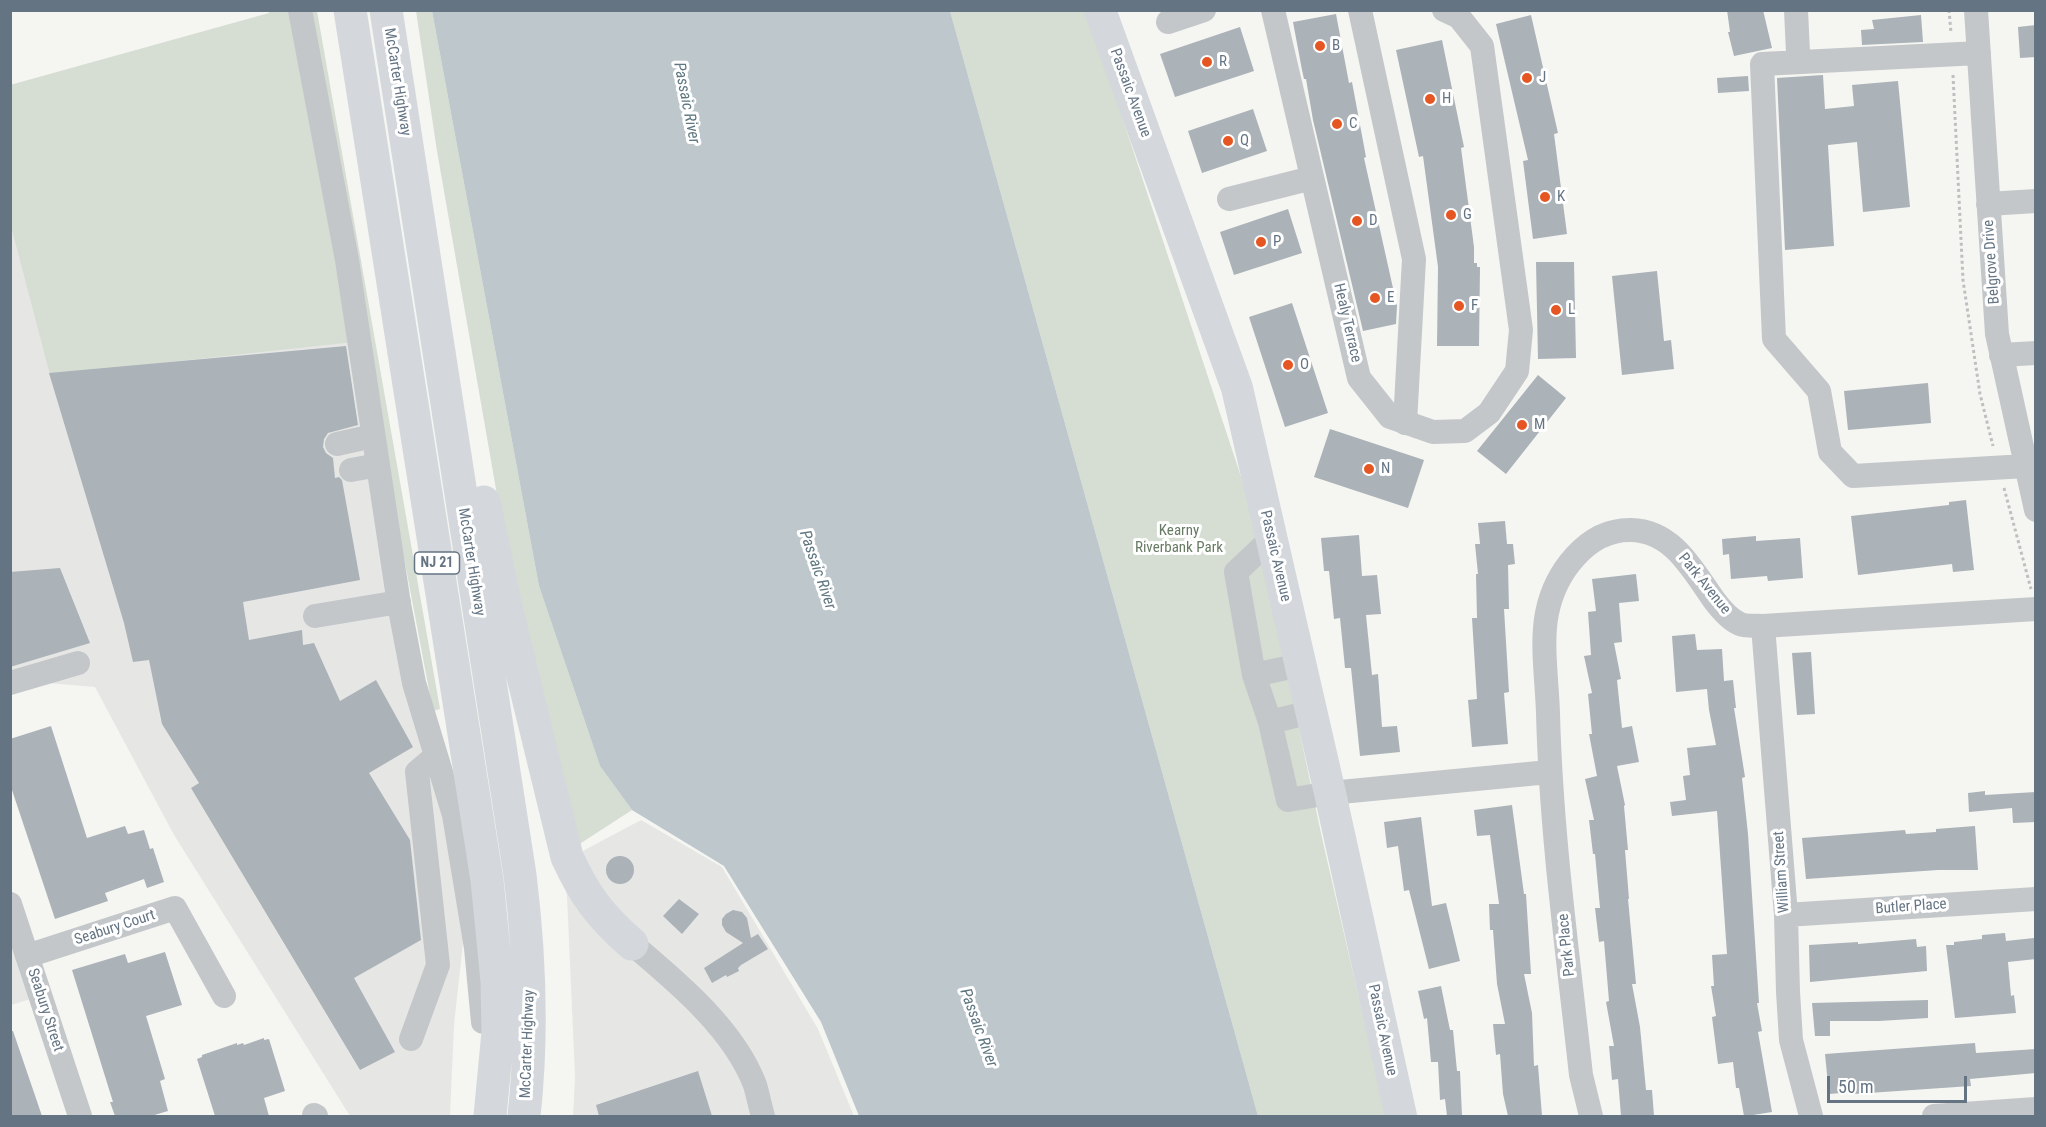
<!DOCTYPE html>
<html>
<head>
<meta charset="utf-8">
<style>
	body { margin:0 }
	#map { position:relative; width:2046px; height:1127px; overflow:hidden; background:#f5f6f2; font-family:"Roboto Condensed",sans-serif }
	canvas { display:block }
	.frame { position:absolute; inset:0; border:12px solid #647483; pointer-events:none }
	.scale { position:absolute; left:1827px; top:1076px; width:140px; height:27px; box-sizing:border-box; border:3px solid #647483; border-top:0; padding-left:8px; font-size:18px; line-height:21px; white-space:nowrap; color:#647483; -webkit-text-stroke:4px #fff; paint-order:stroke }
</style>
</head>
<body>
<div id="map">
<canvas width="2046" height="1127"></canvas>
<div class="frame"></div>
<div class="scale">50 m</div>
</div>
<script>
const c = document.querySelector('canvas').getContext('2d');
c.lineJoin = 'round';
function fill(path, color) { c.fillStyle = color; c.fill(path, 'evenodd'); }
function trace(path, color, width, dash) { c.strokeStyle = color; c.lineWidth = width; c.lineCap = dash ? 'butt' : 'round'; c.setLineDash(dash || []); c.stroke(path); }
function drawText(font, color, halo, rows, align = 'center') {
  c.font = font + ' "Roboto Condensed",sans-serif'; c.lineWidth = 6; c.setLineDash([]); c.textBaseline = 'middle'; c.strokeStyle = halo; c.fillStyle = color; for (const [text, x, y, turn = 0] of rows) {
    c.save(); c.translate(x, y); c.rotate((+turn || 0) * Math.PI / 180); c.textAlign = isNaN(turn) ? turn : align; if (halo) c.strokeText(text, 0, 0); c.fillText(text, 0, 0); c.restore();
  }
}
fill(new Path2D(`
	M10,221L355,342L465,925L454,1025L450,1116H350L174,835L95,687L11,680Z
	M641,820L722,867L818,1029L854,1116H573L575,1077L567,896L562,862Z
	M10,921L34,998L11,1005H10Z`), '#e6e7e5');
fill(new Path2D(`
	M269,11H317L440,709L433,711L363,341L50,375L11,226L10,85L269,13Z
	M416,11H432L539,586L600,766L632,810L578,845L539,699L497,495L437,151Z
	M950,11H1087L1254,516L1322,838L1386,1116H1258Z`), '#d6ddd3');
fill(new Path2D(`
	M432,11H950L1258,1116H859L821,1022L724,866L632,810L600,766L539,586Z`), '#bdc7cc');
fill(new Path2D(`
	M1727,10H1763L1772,48L1734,56L1728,32H1730Z
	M1336,14L1349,83L1352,82L1366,157L1364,158L1397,306L1396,324L1363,331L1313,120L1306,79H1304L1302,70L1293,22Z
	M1531,15L1558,133L1554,134L1567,234L1533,239L1523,161L1528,160L1496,24Z
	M1921,15L1923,42L1862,45L1861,30L1874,29L1872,20Z
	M2036,25V57L2020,58L2018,27Z
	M1240,27L1254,71L1175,97L1160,54Z
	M1442,40L1464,147L1461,148L1474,247V263H1477V267H1480L1479,346H1437L1438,267L1423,156L1419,157L1396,50Z
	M1823,75L1825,109L1854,106L1852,85L1898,81L1910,207L1863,212L1857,142L1828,145L1834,246L1785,250L1777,78Z
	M1748,76L1749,91L1718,93L1717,78Z
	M1253,109L1267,151L1202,173L1188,131Z
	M1288,209L1302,253L1234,275L1220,232Z
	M1536,262H1574L1576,358L1538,359Z
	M1657,271L1664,341L1671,340L1674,369L1622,375L1612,276Z
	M1292,303L1328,413L1285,427L1249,317Z
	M346,346L358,425L328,433L324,439L323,447L326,453L333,458L335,478L339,477L342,480L360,580L243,602L249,640L302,630L303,645L314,643L340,701L376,680L413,747L369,773L410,840L421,940L354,978L395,1052L360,1070L191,788L199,783L162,724L149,660L133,662L124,623L49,373Z
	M1538,375L1566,398L1506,474L1477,451Z
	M1928,383L1931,423L1848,430L1844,391Z
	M1330,429L1424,460L1408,508L1314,477Z
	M1966,500L1974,570L1953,572L1952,564L1858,575L1851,516L1949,505V502Z
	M1505,521L1507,544H1513L1515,564L1508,565L1509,609H1504L1509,692L1504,693L1508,744L1472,747L1468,700L1477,699L1472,618H1477L1476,574H1478L1475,544H1480L1478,523Z
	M1359,535L1362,576L1377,575L1381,614L1366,615L1372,675L1378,674L1382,727L1397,726L1400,752L1360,756L1351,668H1345L1340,618L1334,619L1329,571H1324L1321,538Z
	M1756,536V541L1800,538L1803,578L1768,581L1767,576L1731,579L1729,554L1723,555L1722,539Z
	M60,568L90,643L10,667V572Z
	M1636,574L1639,601L1619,603L1622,642L1614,643L1621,679L1617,680L1622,728L1632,726L1639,762L1617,766L1625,805L1624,806L1628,850H1625L1629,899H1628L1636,984H1632L1640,1027L1646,1090H1652L1654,1116H1621L1618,1079L1612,1080L1609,1046H1614L1606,1002L1609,1001L1604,941L1599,942L1595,908H1600L1595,854H1593L1589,820H1594L1585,779L1597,776L1589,734H1592L1588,694L1592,693L1584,656L1591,655L1588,612L1596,611L1592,579Z
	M1695,634L1697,650L1722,649L1724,681L1733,680L1736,708H1734L1745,777L1742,778L1748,834L1759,1003H1757L1762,1031L1758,1032L1772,1112L1747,1116H1744L1739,1088H1736L1733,1062L1718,1064L1712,1017L1716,1016L1711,986H1714L1712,955L1727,954L1717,811L1672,816L1670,802L1686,800L1683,776L1690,775L1687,748L1716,745L1709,710L1707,689L1676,692L1672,636Z
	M1811,652L1815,714L1797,715L1792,653Z
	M51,726L87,838L125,826L128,834L144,830L150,849L153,848L164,882L147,888L144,879L105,893L108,901L55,919L10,784V739Z
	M1985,791V795L2036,792V822L2013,823L2012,808L1969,812L1968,793Z
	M1512,805L1524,894H1526L1531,974H1524L1532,1013L1534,1066L1538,1065L1542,1116H1508L1503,1094L1500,1054L1496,1055L1493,1024H1505L1497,984L1493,930H1490L1489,904H1499L1490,835L1477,836L1474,810Z
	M1421,817L1432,906L1446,903L1460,961L1429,969L1409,890L1404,891L1398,846L1387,848L1384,822Z
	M1975,826L1978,870H1938L1806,879L1802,838L1905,830L1906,834L1936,832V829Z
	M606 870a14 14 0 1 1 28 0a14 14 0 1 1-28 0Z
	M679,899L699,914L682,934L663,916Z
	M733,910L742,912L747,918L751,938L758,934L768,949L741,965L738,968L739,971L727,977L726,975L712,983L704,968L743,943L726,932L722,925V919L726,914Z
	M2005,933L2006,941L2034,938L2036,959L2008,962L2011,996L2014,995L2016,1013L1955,1018L1946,945H1954V942L1982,939V935Z
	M1916,939L1917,947L1926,946L1927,971L1810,982L1809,945L1858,942V944Z
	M165,952L182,1005L146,1016L165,1079L160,1081L168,1111L151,1116H115L110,1102H113L72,970L125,954L128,963Z
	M1441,986L1450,1030H1453L1457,1071H1460L1462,1116H1447L1445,1099L1440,1100L1438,1062H1431L1427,1018L1424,1019L1418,991Z
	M1928,1000V1018L1879,1021H1830V1036H1815L1812,1003Z
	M10,1031H13L42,1116H10Z
	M264,1038V1040L269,1039L285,1091L264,1098L269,1116H215L197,1059L202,1057V1055L237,1043V1045L243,1043L244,1045Z
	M1975,1043L1976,1053L2036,1049V1073L1970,1079L1971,1086L1854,1094V1092L1829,1094L1825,1054Z
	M698,1071L712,1116H599L596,1105Z`), '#abb2b8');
trace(new Path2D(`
	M1949,10L1951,33
	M1953,75L1963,280L1980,394L1993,446
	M2004,488L2031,589`), '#bdbfc1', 3, [3, 3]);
trace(new Path2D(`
	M300,10L347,260L399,604L414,683L454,815L476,948L483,1022
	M1273,10L1359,378L1390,417L1433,432L1465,431L1489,413L1517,371L1521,330L1482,46L1459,17L1444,10
	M1360,10L1414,259L1405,423
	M1796,10L1798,53
	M1976,10L1997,334L2036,510
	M1168,22L1204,10
	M1979,53L1762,64L1774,339L1819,391L1830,452L1853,476L2026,466
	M1229,199L1312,178
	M1988,204L2036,201
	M2001,355L2036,353
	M337,444L373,436
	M351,470L378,465
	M1271,539L1236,572L1254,675L1300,665
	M315,616L399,602
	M1763,626L1786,915L1788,992L1791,1040L1811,1116
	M1254,675L1270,722
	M10,683L78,663
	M1311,712L1270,722L1288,800L1330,793L1549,772
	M10,904L80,1116
	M1786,915L2036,899
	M632,944C677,982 734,1029 755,1085C758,1095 760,1106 763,1116
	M27,956L175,908L224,996
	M411,1039L438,965L417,772L436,756
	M314,1115L316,1116
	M1591,1116L1581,1075C1568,955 1551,834 1548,713C1547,681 1541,643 1547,613C1555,573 1587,529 1631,530C1673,531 1692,569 1714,600C1720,608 1730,620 1740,624C1747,627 1756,625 1763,626L2036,609
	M1934,1116L2036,1109`), '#c3c7ca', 24);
trace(new Path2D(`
	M1100,10L1237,388L1330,793L1401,1116`), '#d4d8dc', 32);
trace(new Path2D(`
	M350,10L487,880L497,981L498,1032L490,1116
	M386,10L520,875C530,956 533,1035 524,1116
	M484,502L506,607L567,857C585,896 600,916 632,944`), '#d4d8dc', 33);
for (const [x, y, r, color] of [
	[1320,46,6,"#e65622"],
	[1207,62,6,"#e65622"],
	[1527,78,6,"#e65622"],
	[1430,99,6,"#e65622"],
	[1337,124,6,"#e65622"],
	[1228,141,6,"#e65622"],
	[1545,197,6,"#e65622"],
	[1451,215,6,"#e65622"],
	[1357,221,6,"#e65622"],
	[1261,242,6,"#e65622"],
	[1375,298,6,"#e65622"],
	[1459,306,6,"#e65622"],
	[1556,310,6,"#e65622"],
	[1288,365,6,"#e65622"],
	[1522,425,6,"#e65622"],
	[1369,469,6,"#e65622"]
]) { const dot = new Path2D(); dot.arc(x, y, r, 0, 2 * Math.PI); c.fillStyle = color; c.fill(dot); trace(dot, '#fff', 2); }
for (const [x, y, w] of [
	[437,563,45]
]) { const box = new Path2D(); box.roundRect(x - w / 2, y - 11, w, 22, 4.5); c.fillStyle = '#fff'; c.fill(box); trace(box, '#647483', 1.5); }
drawText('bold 14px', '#647483', null, [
	["NJ 21",437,563]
]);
drawText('15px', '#647483', '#fff', [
	["B",1332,46],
	["R",1219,62],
	["J",1539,78],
	["H",1442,99],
	["C",1349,124],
	["Q",1240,141],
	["K",1557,197],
	["G",1463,215],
	["D",1369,221],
	["P",1273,242],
	["E",1387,298],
	["F",1471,306],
	["L",1568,310],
	["O",1300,365],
	["M",1534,425],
	["N",1381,469]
], 'left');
drawText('15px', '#647483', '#fff', [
	["McCarter Highway",397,82,81],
	["Passaic Avenue",1130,93,70],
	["Belgrove Drive",1992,262,-94],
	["Healy Terrace",1347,323,77],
	["Passaic Avenue",1275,556,77],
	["McCarter Highway",471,562,81],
	["Park Avenue",1704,584,51],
	["William Street",1782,872,-94],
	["Butler Place",1911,907,-4],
	["Seabury Court",115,928,-18],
	["Park Place",1567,945,-96],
	["Seabury Street",45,1010,72],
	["Passaic Avenue",1382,1030,78],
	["McCarter Highway",528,1044,-88]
]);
drawText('15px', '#677a63', '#fff', [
	["Kearny",1179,531],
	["Riverbank Park",1179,548]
]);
drawText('italic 16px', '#5f7780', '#fff', [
	["Passaic River",686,103,79],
	["Passaic River",817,570,71],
	["Passaic River",978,1028,70]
]);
</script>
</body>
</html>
